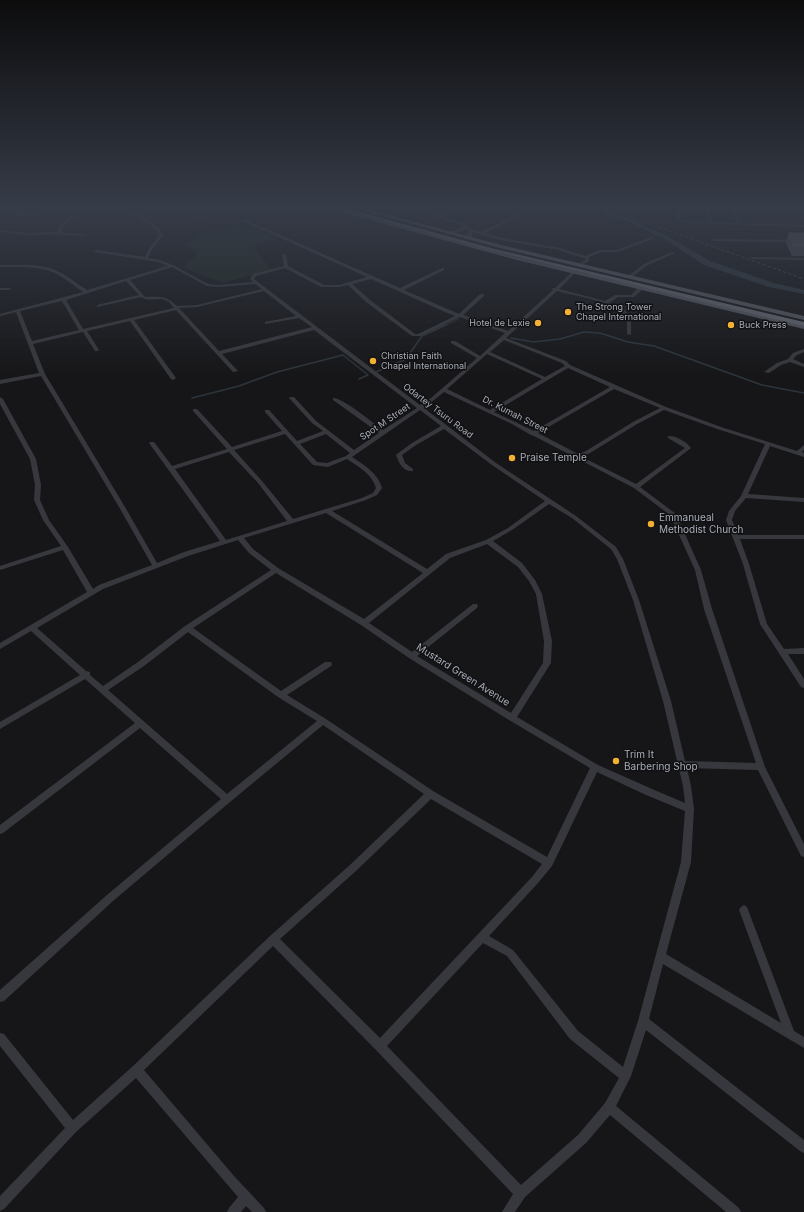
<!DOCTYPE html>
<html>
<head>
<meta charset="utf-8">
<style>
	body { margin:0 }
	canvas { display:block; background:#161618 }
</style>
</head>
<body>
<canvas width="804" height="1212"></canvas>
<script>
const c = document.querySelector('canvas').getContext('2d');
c.lineJoin = 'round';
function fill(path, color) { c.fillStyle = color; c.fill(path, 'evenodd'); }
function trace(path, color, width, dash) { c.strokeStyle = color; c.lineWidth = width; c.lineCap = dash ? 'butt' : 'round'; c.setLineDash(dash || []); c.stroke(path); }
function drawText(font, color, halo, rows, align = 'center') {
  c.font = font + ' Inter,sans-serif'; c.lineWidth = 3; c.setLineDash([]); c.textBaseline = 'middle'; c.strokeStyle = halo; c.fillStyle = color; for (const [text, x, y, turn = 0] of rows) {
    c.save(); c.translate(x, y); c.rotate((+turn || 0) * Math.PI / 180); c.textAlign = isNaN(turn) ? turn : align; if (halo) c.strokeText(text, 0, 0); c.fillText(text, 0, 0); c.restore();
  }
}
fill(new Path2D(`
	M193,207H204L216,212L200,217L180,211Z
	M233,227L257,229L278,238L254,247L270,269L223,283L183,267L197,254L187,244L204,233Z`), '#1e261f');
trace(new Path2D(`
	M444,326L459,319`), '#2c353c', 1);
trace(new Path2D(`
	M511,338L533,342L560,339L584,332L600,333L628,342L654,346L762,385L804,393
	M376,372L406,359L422,336L446,325
	M359,379L368,375
	M192,398L239,386L277,372L343,355L368,375`), '#2c353c', 1.5);
fill(new Path2D(`
	M604,209H608L609,213L630,219L667,236L710,261L774,283L804,290V294L769,287L704,265L663,238L626,221L605,215L602,212Z`), '#2c353c');
fill(new Path2D(`
	M20,207H24L19,214H36L42,207H46L38,216H15L14,215Z
	M76,207H80L72,219L64,226L61,231L65,233L85,234H86V236L64,235L61,234L27,235L0,232V230L27,233L58,232L57,231L61,224L70,217Z
	M118,207C132,207 156,223 163,235L152,250L148,258L160,260L173,265L208,284L218,285L253,282L250,279L253,274L284,266L282,255L284,254L286,255L288,266L324,285H339L367,277L243,221L242,220L244,219L400,288L442,268H444V270L404,290L459,314L480,294H484V296L463,315L508,331L553,290L552,288H555L573,271L576,272L559,289L605,301L615,295H631L639,287H643V289L634,297H618L609,303L625,311L631,317V335L627,334V317C610,300 579,297 557,291L506,338L566,361L570,365L666,407L724,428L797,451L804,445V450L802,452L804,453V457L770,446L748,494L804,498V502L746,498L735,511L732,520L738,535H804V539H740L749,564L767,624L784,649L804,648V654H788L804,679V688L801,687L760,624L743,564L726,520L729,511L741,496L765,444L720,430L664,410L637,424L590,453L582,457L636,484L685,448L668,438V436C675,435 687,442 691,448L640,487L676,514L701,570L712,609L765,767L804,844V857L801,856L758,770L687,768L691,786L694,809L691,862L666,954L781,1023L739,910L741,907L744,905L747,907L794,1031L804,1037V1048L663,964L649,1019L804,1140V1153L800,1151L646,1030L631,1076L616,1106L739,1208L741,1212H726L610,1115L586,1143L525,1197L515,1212H502L513,1194L376,1050L273,946L144,1070L234,1176L264,1208L266,1212H252L246,1206L241,1212H227L229,1208L238,1197L136,1078L76,1132L4,1209L0,1211V1196L65,1128L0,1046V1033L4,1034L73,1120L133,1066L270,936L351,864L424,794L323,725L230,802L113,901L4,1001L0,1002V990L107,895L221,799L140,728L3,833L0,834V825L135,723L85,679L0,729V722L80,675L31,631L0,649V643L87,592L63,550L0,570V566L61,546L43,520L34,500L35,485L30,459L0,404V397L3,399L36,459L41,485L40,500L49,520L68,547L93,589L99,585L152,565L119,507L41,376L0,384V380L39,373L16,312L0,316V314L83,292C72,284 60,274 47,270C33,266 15,267 0,267V265C18,265 38,263 55,270C67,275 76,283 87,290L168,266L158,262L95,252L94,251L96,250L145,257L148,250L159,235C151,220 132,216 118,207ZM172,267L207,286L218,287L255,284L262,289L197,305L177,306C166,295 159,297 145,297L130,280ZM285,268L321,287H339L348,285L366,302L412,336H421L460,317L505,333L480,356L455,341H451V343L477,358L431,398L420,405L254,279L256,276ZM371,279L445,312L455,316L418,334H415L370,300L352,284ZM126,281L139,295L97,305V307L141,297C148,303 159,296 167,301C170,302 172,306 174,308L83,329L66,300ZM264,291L296,316L265,322V324L299,318L312,327L219,351L179,308L197,307ZM62,301L79,330L32,341L20,311ZM176,310L233,372L238,371L222,354L314,330L417,408L383,430C374,424 342,397 333,398V400L379,433L354,450L316,421L294,397H290L289,398L312,423L323,431L297,441L269,410H265V412L282,431L232,447L197,409H193V411L227,449L172,466L154,442H150L149,443L220,541L184,552L157,563L125,507L45,374L33,344L83,332L95,351H97L99,350L87,331L130,321L171,379L173,380L176,378L134,320ZM504,340L562,363L565,366L545,377L490,352ZM487,354L542,379L490,410L447,389ZM568,368L610,387L534,431L494,412ZM614,389L660,408L633,422L586,451L578,454L538,433ZM444,392L512,424L531,435L534,436L634,488L670,515L695,570L704,609L756,763L685,761L671,701L639,600L623,559L616,547L576,516L496,463L424,408ZM420,410L441,426L412,443L397,454L396,455C399,463 403,472 413,471V469L405,463L402,455L416,445L444,429L492,465L545,501L508,528L486,540L446,554L427,569L332,511L366,500L377,495L382,488C378,473 364,465 352,457ZM285,434L313,465L328,467L347,459C359,467 372,474 376,488L373,493L362,498L293,519L262,481L234,450ZM326,434L350,453L346,456L327,463L317,462L300,444ZM229,452L258,483L287,521L226,540L175,469ZM549,504L572,518L611,549L617,559L633,600L663,701L683,786L685,803L652,789L598,765L517,717L551,663L552,641L542,594L535,580L522,563L493,541L512,530ZM326,513L423,573L364,619L278,568L253,549L244,538ZM238,540L249,553L271,570L185,626L138,662L103,686L90,675V672L86,671L37,628L103,589L188,556ZM487,544L518,567L529,581L536,594L544,641L543,663L511,713L417,656L477,608L478,606L477,604H473L412,652L369,623L450,558ZM276,573L361,625L409,658L509,720L590,768L547,857L433,791L326,719L287,695L331,666L332,664L331,662H325L281,691L193,628ZM188,632L278,697L317,721L227,794L108,690L144,666ZM597,772L646,795L685,811L681,862L638,1021L623,1067L578,1031L513,950L489,936L538,883L552,866ZM431,799L542,864L532,877L380,1038L280,939L357,870ZM483,943L507,956L570,1039L619,1078L605,1103L578,1135L521,1185L387,1046Z
	M408,207C418,207 430,215 437,214C445,214 453,207 463,207L441,216L467,224L471,229L481,232L532,207H537L485,233L501,238L560,248L585,256L600,250H616L652,237L655,238L617,252H601L589,257V261L580,266L578,265L579,264L586,259L559,250L501,240L472,232V239L469,240L467,235L468,230L464,226L466,228L463,231L448,234V232L462,228L459,224Z
	M674,207H678L680,218L684,221L710,222L703,207H707L713,222L738,223L731,207H735L741,223L804,225V227L683,223L676,219Z
	M740,207L804,210V212L752,210Z
	M713,239L804,240V242L712,241L711,240Z
	M672,252L675,253L646,266L631,278L627,277L644,264Z
	M752,257L804,258V260L751,259L750,258Z
	M0,288H9L11,289L9,290H0Z
	M804,349V352L797,355L793,359L804,364V367L790,362L781,365L769,373L764,372L777,363L788,359L793,353Z`), '#37383d');
fill(new Path2D(`
	M323,207H331L516,257L804,325V329L513,259Z
	M351,207H359L501,245L804,316V320L500,248Z`), '#53555c');
fill(new Path2D(`
	M332,207H341L495,249L804,322V326L492,251Z`), '#63666e');
trace(new Path2D(`
	M602,207L804,279`), '#4a4c52', 1, [3, 2.5]);
fill(new Path2D(`
	M789,233H804V256H792L786,243Z`), '#47494d');
const building = new Path2D(`
	M789,233H804V246H795Z`);
fill(building, '#525359');
trace(building, '#5f6168', 1);
const sky = c.createLinearGradient(0, 0, 0, 377);
sky.addColorStop(0, '#0c0c0d');
sky.addColorStop(0.55, '#363c48');
sky.addColorStop(1, '#363c4800');
c.fillStyle = sky;
c.fillRect(0, 0, 804, 377);
for (const [x, y, r, color] of [
	[568,312,4,"#f2b134"],
	[538,323,4,"#f2b134"],
	[731,325,4,"#f2b134"],
	[373,361,4,"#f2b134"],
	[512,458,4,"#f2b134"],
	[651,524,4,"#f2b134"],
	[616,761,4,"#f2b134"]
]) { const dot = new Path2D(); dot.arc(x, y, r, 0, 2 * Math.PI); c.fillStyle = color; c.fill(dot); trace(dot, '#111113', 1.5); }
drawText('9px', '#a8adb8', '#111113', [
	["The Strong Tower",576,307],
	["Chapel International",576,317],
	["Hotel de Lexie",530,323,"right"],
	["Buck Press",739,325],
	["Christian Faith",381,356],
	["Chapel International",381,366]
], 'left');
drawText('9px', '#a8adb8', '#111113', [
	["Odartey Tsuru Road",438,411,37],
	["Dr. Kumah Street",515,415,27],
	["Spot M Street",385,422,-34]
]);
drawText('10px', '#a8adb8', '#111113', [
	["Praise Temple",520,458],
	["Emmanueal",659,518],
	["Methodist Church",659,530],
	["Trim It",624,755],
	["Barbering Shop",624,767]
], 'left');
drawText('10px', '#a8adb8', '#111113', [
	["Mustard Green Avenue",463,675,32]
]);
</script>
</body>
</html>
